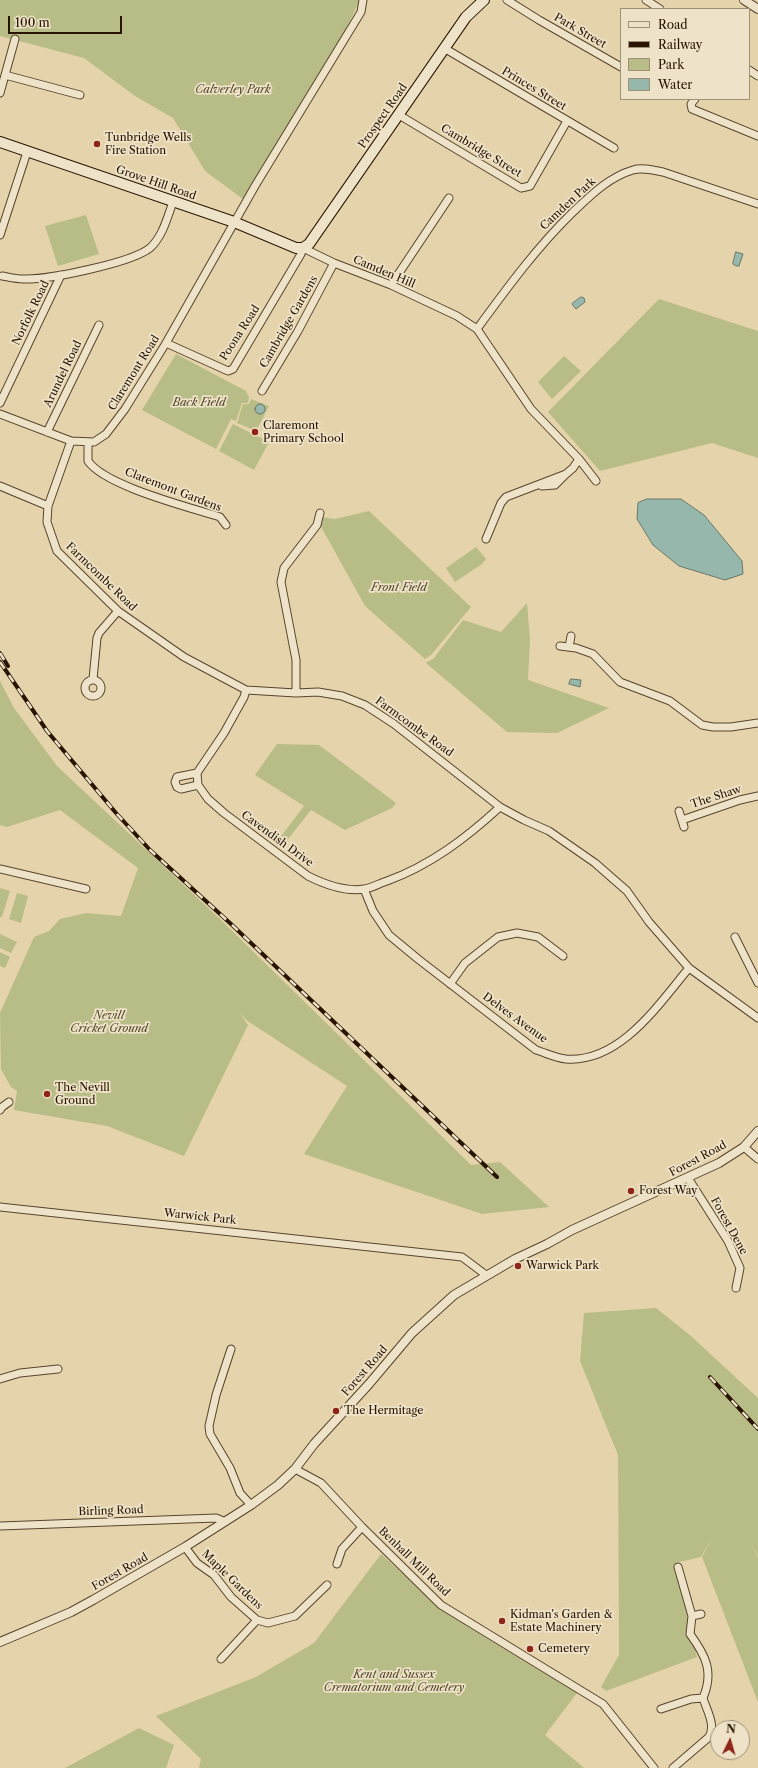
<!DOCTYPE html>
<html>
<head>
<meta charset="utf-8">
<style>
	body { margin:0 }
	#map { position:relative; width:758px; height:1768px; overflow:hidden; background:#e5d4ab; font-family:"Libre Caslon Text",serif }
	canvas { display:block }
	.legend { position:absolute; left:620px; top:8px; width:130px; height:92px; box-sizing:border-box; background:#eee3c8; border:1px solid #9f9078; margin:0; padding:5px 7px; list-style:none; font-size:12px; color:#281401 }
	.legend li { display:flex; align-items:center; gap:8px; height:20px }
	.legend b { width:20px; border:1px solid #9f9078 }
	.north { position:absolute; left:710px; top:1720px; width:40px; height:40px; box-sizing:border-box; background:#eee3c8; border:1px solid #9f9078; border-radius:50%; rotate:5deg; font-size:11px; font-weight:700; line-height:16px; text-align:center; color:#281401 }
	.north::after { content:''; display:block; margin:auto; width:14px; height:18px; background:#8f2418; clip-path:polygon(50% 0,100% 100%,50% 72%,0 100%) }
	.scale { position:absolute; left:8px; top:16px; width:114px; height:18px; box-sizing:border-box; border:2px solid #281401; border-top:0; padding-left:5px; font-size:12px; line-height:14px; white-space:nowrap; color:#281401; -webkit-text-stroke:3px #eee3c8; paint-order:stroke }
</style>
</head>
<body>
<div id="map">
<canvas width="758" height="1768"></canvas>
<ul class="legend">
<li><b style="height:5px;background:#eee3c8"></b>Road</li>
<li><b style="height:5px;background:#281401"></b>Railway</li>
<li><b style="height:11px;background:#b8bc86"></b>Park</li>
<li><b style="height:11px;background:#96b8ac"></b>Water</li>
</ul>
<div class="north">N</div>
<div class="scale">100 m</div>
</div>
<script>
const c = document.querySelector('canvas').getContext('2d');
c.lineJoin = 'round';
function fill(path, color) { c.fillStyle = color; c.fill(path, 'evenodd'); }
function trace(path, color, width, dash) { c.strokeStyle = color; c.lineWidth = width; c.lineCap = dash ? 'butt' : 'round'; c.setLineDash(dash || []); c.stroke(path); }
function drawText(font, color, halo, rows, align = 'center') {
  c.font = font + ' "Libre Caslon Text",serif'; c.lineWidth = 3.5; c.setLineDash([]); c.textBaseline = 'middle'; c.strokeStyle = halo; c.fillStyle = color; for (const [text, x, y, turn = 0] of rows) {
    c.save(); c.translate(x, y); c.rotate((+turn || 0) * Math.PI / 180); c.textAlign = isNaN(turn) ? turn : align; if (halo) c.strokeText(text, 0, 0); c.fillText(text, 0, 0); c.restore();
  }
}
fill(new Path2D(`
	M0,0H360L344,33L243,199L205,171L173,118L135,96L84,58L0,36Z
	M86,215L99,254L58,266L45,226Z
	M659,299L758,331V458L712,443L600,471L548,412Z
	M176,354L246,391L249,397L248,403H242L236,421L231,419L216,449L142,410Z
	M564,356L581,371L552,399L538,382Z
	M251,399L269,406L256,431L237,423L243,404H249Z
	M233,424L269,442L254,470L219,451Z
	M369,511L471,607L431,655L425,659L365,606L319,523L322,517L335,519Z
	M476,547L486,559L482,564L455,582L446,568Z
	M527,603L530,640L528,680L609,708L557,733L507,732L426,663L434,658L463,620L501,632Z
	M0,681L14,708L57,766L220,919L471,1165L500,1162L549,1207L482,1214L304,1154L347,1086L246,1020L239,1012L248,1025L184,1156L107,1126L14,1110L17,1091L11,1087L1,1069L0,1013L34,937L49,931L60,919L86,913L121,916L138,868L60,810L7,827L0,825Z
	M277,744L319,745L396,803L392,808L345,830L311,810L281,848L275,844L304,806L255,775Z
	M0,888L10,891L2,917H0Z
	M17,893L28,896L21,923L9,919Z
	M0,934L17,942L11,953L0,948Z
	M0,952L10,957L5,968L0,966Z
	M656,1308L691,1336L758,1398V1556L751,1541L758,1558V1702L702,1557L713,1536L701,1557L675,1563L697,1657L606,1691L601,1687L619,1655L618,1455L580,1361L584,1313Z
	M381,1554L434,1602L468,1627L577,1693L545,1735L584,1768H199L201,1759L156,1716L256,1677L314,1643Z
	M139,1728L174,1745L166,1768H65Z`), '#b8bc86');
const water = new Path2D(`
	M736,252L743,254L739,266H736L733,264Z
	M581,297L584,298L585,302L576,309L572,304Z
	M255 409a5 5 0 1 1 10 0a5 5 0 1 1-10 0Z
	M647,499H681L704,515L742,561L743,574L725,580L679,566L653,545L637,519L638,503Z
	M571,679L581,680L580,687L569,684Z`);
fill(water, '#96b8ac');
trace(water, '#6a7668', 1);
const minor = new Path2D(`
	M507,0L539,20L621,67
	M646,0L660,9
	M444,48L614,148
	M749,70L758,76
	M5,75L80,95
	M0,93L15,39
	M695,99L691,104L692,109L758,136
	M399,115L521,188L530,186L567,121
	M0,235L27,152
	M2,276C8,277 16,279 23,279C48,280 131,263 150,248C163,236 167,218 173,202
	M391,285L449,198
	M477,329C507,288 537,247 573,212C591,195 609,177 633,170C642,167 653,170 663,172L758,204
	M166,343L228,371L233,369L301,254L303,248L334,263L391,285L457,316L477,329L531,409L579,459L596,481
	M262,391L298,331L334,263
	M0,403L61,275
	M0,414L71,441L94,442L106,434L125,409L166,343L255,186L361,12L363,0
	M47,432L99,325
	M71,441L48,506L47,522L57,551L118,611L184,657L246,690L296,693L318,692L342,696L365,705L394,724L500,807L524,820L549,831L595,863L627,891L649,922L689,968L758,1018
	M88,443V461C105,486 189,507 220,517L226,525
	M0,486L48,506
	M542,486L555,485L566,474
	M486,539L501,503L506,497L566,474L573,468L579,459
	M560,646L576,648L593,654L620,682L670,701L702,725L713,727H731L758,723
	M569,647L571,636
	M93,679L97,638L99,633L118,611
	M85 688a8 8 0 1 1 16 0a8 8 0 1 1-16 0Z
	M246,690L244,697L224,733L197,773L198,785L208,799L224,813L308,876C324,884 345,892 364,889C372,888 380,883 387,881C431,865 466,838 500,807
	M296,693V660L281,582L284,568L317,525L320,513
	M197,773L177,777L175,782L177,787L181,789L198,785
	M679,811L684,827
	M682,820L740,800L758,796
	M0,869L86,889
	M364,889L373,911L389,935L418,959L536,1050C546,1053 556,1058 566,1059C620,1063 658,1005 689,968
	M735,937L758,983
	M450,984L465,963L498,937L517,933L538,937L563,956
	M0,1110L2,1107L9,1102
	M744,1147L758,1159
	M688,1178L728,1241L740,1268L736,1288
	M0,1207L462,1257L486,1275
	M231,1349L216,1395L209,1426L210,1434L230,1468L240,1493L251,1505
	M0,1379L20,1373L58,1369
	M295,1469L321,1483L362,1527L441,1605L603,1704L654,1768
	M0,1526L216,1518L223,1521
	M185,1547L197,1563L214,1575L231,1597L257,1620L268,1623L295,1616L327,1585
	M337,1564L342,1549L362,1527
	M692,1616L701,1614
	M221,1659L257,1620
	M661,1709L691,1699L703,1698
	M673,1768L709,1737C716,1725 707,1711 703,1698C714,1672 706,1656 690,1634L692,1616L678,1567`);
const tertiary = new Path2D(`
	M744,0L758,9
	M0,1642L71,1612L93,1600L185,1547L251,1505L278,1485L295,1469L314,1444L369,1384L412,1333L454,1295L515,1259L547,1244L572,1230L719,1163L744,1147L758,1131`);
const secondary = new Path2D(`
	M0,142L234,222L296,248H303L309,244L466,17L484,0`);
trace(minor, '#57442c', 9);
trace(tertiary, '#57442c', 10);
trace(secondary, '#281401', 12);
trace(minor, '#eee3c8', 7);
trace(tertiary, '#eee3c8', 8);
trace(secondary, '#eee3c8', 10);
const rail = new Path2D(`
	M0,653L8,666
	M0,662L47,731L116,813L150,850L231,924L497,1177
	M710,1377L758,1429`);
trace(rail, '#281401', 4);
trace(rail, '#eee3c8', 2.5, [8]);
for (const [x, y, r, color] of [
	[97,144,4,"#8f2418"],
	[255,432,4,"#8f2418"],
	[47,1094,4,"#8f2418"],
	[631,1191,4,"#8f2418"],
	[518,1266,4,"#8f2418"],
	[336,1411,4,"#8f2418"],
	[502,1621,4,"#8f2418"],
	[530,1649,4,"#8f2418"]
]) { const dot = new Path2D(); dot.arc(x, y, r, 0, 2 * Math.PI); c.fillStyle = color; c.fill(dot); trace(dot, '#eee3c8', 1.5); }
drawText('11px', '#281401', '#eee3c8', [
	["Park Street",580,31,30],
	["Princes Street",534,89,31],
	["Prospect Road",383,116,-55],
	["Cambridge Street",481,151,31],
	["Grove Hill Road",156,183,19],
	["Camden Park",568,204,-43],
	["Camden Hill",384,272,23],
	["Norfolk Road",31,313,-64],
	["Cambridge Gardens",289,322,-60],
	["Poona Road",240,333,-57],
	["Claremont Road",134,373,-58],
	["Arundel Road",63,374,-64],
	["Claremont Gardens",173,490,21],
	["Farmcombe Road",101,577,44],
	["Farmcombe Road",414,727,36],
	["The Shaw",716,797,-18],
	["Cavendish Drive",277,839,36],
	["Delves Avenue",515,1018,36],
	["Forest Road",698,1159,-28],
	["Warwick Park",200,1217,6],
	["Forest Dene",729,1226,61],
	["Forest Road",365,1371,-49],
	["Birling Road",111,1511,-2],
	["Benhall Mill Road",414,1562,44],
	["Forest Road",120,1572,-30],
	["Maple Gardens",232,1580,44]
]);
drawText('italic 11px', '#534629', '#eee3c8', [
	["Calverley Park",233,90],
	["Back Field",199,403],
	["Front Field",399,588],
	["Nevill",109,1016],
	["Cricket Ground",109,1029],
	["Kent and Sussex",394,1675],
	["Crematorium and Cemetery",394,1688]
]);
drawText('11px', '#281401', '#eee3c8', [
	["Tunbridge Wells",105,138],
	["Fire Station",105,151],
	["Claremont",263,426],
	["Primary School",263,439],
	["The Nevill",55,1088],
	["Ground",55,1101],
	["Forest Way",639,1191],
	["Warwick Park",526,1266],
	["The Hermitage",344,1411],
	["Kidman’s Garden &",510,1615],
	["Estate Machinery",510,1628],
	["Cemetery",538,1649]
], 'left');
</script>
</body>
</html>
